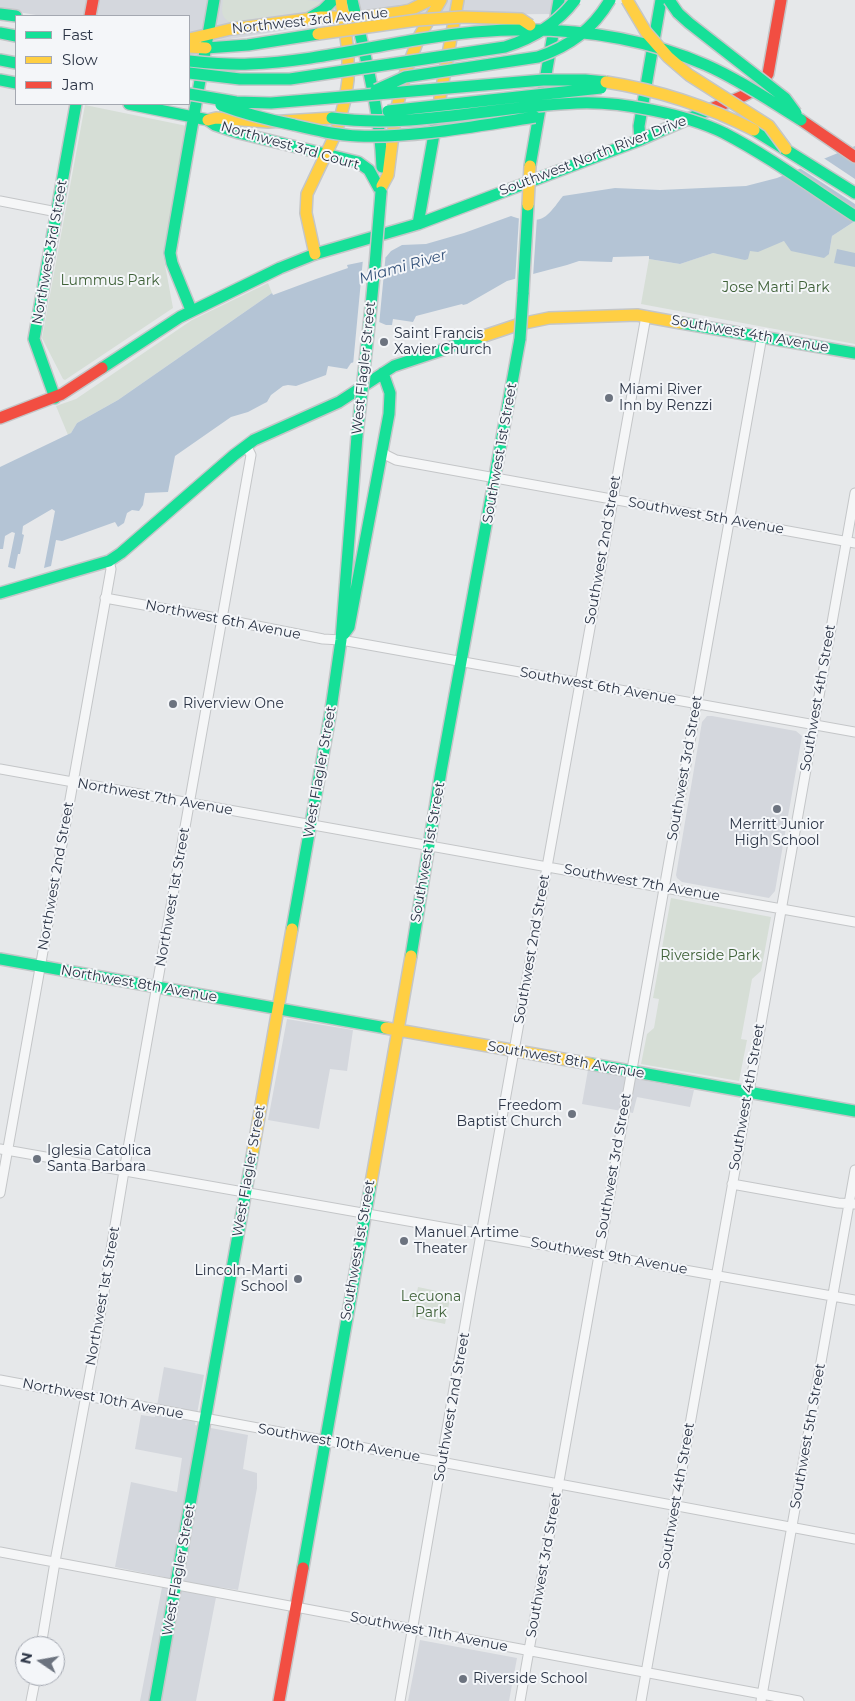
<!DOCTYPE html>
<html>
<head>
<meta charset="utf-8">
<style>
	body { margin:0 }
	#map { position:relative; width:855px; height:1701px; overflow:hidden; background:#e6e8ea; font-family:Montserrat,sans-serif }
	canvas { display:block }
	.legend { position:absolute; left:15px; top:15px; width:175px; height:90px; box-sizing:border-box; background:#f4f6f9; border:1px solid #a4a8b1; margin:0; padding:6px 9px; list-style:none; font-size:15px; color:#2b3445 }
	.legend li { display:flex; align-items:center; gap:10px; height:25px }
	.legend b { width:25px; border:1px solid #a4a8b1 }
	.north { position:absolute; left:15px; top:1636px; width:50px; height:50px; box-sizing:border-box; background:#f4f6f9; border:1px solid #a4a8b1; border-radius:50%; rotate:282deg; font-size:14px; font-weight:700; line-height:20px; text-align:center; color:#2b3445 }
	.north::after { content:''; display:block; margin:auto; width:18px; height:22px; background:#6c737f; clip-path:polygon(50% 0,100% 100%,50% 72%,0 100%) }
</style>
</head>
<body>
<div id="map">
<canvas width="855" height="1701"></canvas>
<ul class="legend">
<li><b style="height:6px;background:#16e098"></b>Fast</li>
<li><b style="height:6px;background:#ffcf43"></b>Slow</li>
<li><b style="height:6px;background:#f24e42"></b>Jam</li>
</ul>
<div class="north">N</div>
</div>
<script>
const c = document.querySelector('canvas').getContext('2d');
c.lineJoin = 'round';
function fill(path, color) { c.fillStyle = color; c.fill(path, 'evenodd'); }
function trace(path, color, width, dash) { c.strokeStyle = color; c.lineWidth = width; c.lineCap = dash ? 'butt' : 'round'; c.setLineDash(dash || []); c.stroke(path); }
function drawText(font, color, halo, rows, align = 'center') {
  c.font = font + ' Montserrat,sans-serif'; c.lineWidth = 4; c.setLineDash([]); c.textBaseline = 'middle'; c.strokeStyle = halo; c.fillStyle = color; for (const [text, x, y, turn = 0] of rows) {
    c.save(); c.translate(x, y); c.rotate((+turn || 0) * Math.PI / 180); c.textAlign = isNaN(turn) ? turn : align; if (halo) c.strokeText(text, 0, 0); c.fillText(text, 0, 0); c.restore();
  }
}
fill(new Path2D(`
	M0,0H556L554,14L415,15L317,25L224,40L189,39V16H42L0,9Z
	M707,716H712L796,731L802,736L775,891L769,898L682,882L677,878L676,875L702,722Z
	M287,1019L353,1030L347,1071L330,1069L319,1129L268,1120Z
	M588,1070L694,1090L690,1107L637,1097L633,1113L582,1104Z
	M164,1367L204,1375L195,1425L248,1435L243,1469L257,1473V1488L238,1590L218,1587L196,1701H140L164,1577L115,1567L131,1482L177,1492L182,1458L135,1449L141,1415L155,1417Z
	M420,1640L517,1658L509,1701H408Z`), '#d4d7dd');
fill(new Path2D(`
	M223,0H307L320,2V5L308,11L230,22C220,17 222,9 223,0Z
	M85,105L187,126L163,254L173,308L65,380L63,379L42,338Z
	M855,221V344L641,304L649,259L680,264L713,253L745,259L750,251L784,241L829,254L832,236Z
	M268,283L272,293L118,400L77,423L71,433L68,435L56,406L76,399L192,320Z
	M671,898L771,917L761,971L752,979L741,1039L747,1040L739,1081L641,1064L647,1034L654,1028L659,999L653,998Z
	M418,1287L451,1294L445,1324L412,1317Z`), '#d6ded6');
fill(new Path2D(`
	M855,146V221L832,236L829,254L824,258L791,251L784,241L758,252L750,251L748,259L745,260L713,253L680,264L649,259V256L613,257L612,262L579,261L567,265L518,278L507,281L467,304L463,305L462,304L416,316L413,322L393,319L392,325H386L379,322L374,324L355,362L351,363L347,369L328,366L326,375L296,386L288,385L283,386L271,395L267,402L263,404L248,412L231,417L175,456L168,492L145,493L143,505L139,511L132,510L127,513L124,523L118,527L115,522L62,541L56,540L51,566L44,568L55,511L52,509L23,526L22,534L24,535L20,554H18L15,569L8,567L15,533L12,532L5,536L3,549H0V467L71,433L77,423L118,400L272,293L273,295L316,279L348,268L347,265L386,257L391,251L402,245L426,244L464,233L511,216C521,220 539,223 547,215C553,210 558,202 563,196L615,188L660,190L746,186L777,178Z
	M837,249L855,253V267L834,263Z`), '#b4c4d5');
fill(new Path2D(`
	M822,157L855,179V204L798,167Z
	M519,217H537L533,277L515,282Z
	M386,252L379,325L372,330L362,348L357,363L353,365L363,259L384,254Z`), '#e6e8ea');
const street = new Path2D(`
	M0,201L57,212
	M382,450L386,455L396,460L855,543
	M105,598L222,619L323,639L341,640L855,732
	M0,769L855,922
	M0,1149L855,1300
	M732,1184L838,1203L855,1204
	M0,1193L111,569L109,561
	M0,1380L855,1539
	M0,1552L799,1701
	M41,1646L56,1556L95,1347L124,1171L251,455L246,445
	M31,1701L36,1676
	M400,1701L471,1290L646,316
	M520,1701L762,336
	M641,1701L855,493
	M761,1701L855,1170`);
const fast = new Path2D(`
	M352,0C365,55 380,110 382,167
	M0,14L16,16
	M311,17L323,10L333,0
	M0,33L16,36
	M206,48L248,45L318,34
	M0,60L16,63
	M0,80L16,83
	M129,104L208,120
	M208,120L215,125L239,133L358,162L369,170L381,192
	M754,130L855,193
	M640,140L639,126L661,0
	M530,166L559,0
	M418,224L436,123
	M523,294L528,205
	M191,310L172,263L170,253L214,0
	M370,316L375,265
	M681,323L855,353
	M102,368L180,317L280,268L315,254L418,224L640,140L711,109
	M55,398L34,339L76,104
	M0,593L109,561L121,553L234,455L254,440L339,402L394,366L484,336
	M344,634L349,627L389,414L390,393L383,373
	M292,929L330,716L341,640L357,436
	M411,956L441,771L520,339
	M0,959L386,1028
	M591,1064L855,1111
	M303,1568L371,1183
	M155,1701L253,1151`);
const slow = new Path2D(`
	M189,39L231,29L321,17H364L400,12L410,10L430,0
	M189,47L206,48
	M440,98L458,0
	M208,120L216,118L268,122L332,118
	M382,186L388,175L396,111L406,71L420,35L441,0
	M315,254L306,213L307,194L336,133L345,100L348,80V52L341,0
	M484,336L520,324L549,318L637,315L681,323
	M386,1028L591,1064
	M253,1151L292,929
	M371,1183L411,956`);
const jam = new Path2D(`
	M90,16L93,0
	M711,109C731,100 758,95 768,74L781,0
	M801,120L855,157
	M0,418L62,394L102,368
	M279,1701L303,1568`);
trace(street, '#c4c6c8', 11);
trace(fast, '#c4c6c8', 14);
trace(slow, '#c4c6c8', 14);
trace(jam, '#c4c6c8', 14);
trace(street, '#f5f6f7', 9);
trace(fast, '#16e098', 11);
trace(slow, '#ffcf43', 11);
trace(jam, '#f24e42', 11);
const fastBridge = new Path2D(`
	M669,0L678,13L689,23L785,98L796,113
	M189,61C209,63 229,65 249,64C307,62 364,48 421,39C517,23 616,26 706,65C740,80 770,101 801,120
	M189,73L240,79H290L505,47C534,38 557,24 575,0
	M376,90L405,77L538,57C570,46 593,29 610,0
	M189,94L236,102L271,103L543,80H585L606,82
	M221,105C245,114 269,120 294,125C315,130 336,135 358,136C417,138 476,126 535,117
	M388,111L601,88
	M332,118C413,129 496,106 577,103C620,101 685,114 724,133C770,157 812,188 855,216
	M375,265L381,192
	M520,339L523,294
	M357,436L370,316`);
const slowBridge = new Path2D(`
	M627,0L646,32L668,57L689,75L769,126L786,149
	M318,34L418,20L462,17L521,19L530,25
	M606,82C658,90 707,106 754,130
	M528,205L530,166`);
trace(fastBridge, '#c4c6c8', 14, []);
trace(slowBridge, '#c4c6c8', 14, []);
trace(fastBridge, '#16e098', 11);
trace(slowBridge, '#ffcf43', 11);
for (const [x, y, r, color] of [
	[384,342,5,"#6c737f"],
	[609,398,5,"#6c737f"],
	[173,704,5,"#6c737f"],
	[777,809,5,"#6c737f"],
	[572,1114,5,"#6c737f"],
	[37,1159,5,"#6c737f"],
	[404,1241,5,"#6c737f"],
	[298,1279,5,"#6c737f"],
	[463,1679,5,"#6c737f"]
]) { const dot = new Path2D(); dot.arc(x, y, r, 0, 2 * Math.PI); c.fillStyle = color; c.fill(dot); trace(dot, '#f4f6f9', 2); }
drawText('14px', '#2b3445', '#f4f6f9', [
	["Northwest 3rd Avenue",310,21,-6],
	["Northwest 3rd Court",290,146,16],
	["Southwest North River Drive",593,156,-21],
	["Northwest 3rd Street",50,252,-80],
	["Southwest 4th Avenue",750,334,10],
	["West Flagler Street",364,368,-84],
	["Southwest 1st Street",500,453,-80],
	["Southwest 5th Avenue",706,516,10],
	["Southwest 2nd Street",603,550,-80],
	["Northwest 6th Avenue",223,620,11],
	["Southwest 6th Avenue",598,686,10],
	["Southwest 4th Street",818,698,-80],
	["Southwest 3rd Street",685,768,-80],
	["West Flagler Street",320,772,-80],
	["Northwest 7th Avenue",155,797,10],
	["Southwest 1st Street",428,852,-80],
	["Northwest 2nd Street",56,876,-80],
	["Southwest 7th Avenue",642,883,10],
	["Northwest 1st Street",173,897,-80],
	["Southwest 2nd Street",532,949,-80],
	["Northwest 8th Avenue",139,984,10],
	["Southwest 8th Avenue",566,1060,10],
	["Southwest 4th Street",747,1097,-80],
	["Southwest 3rd Street",614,1166,-80],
	["West Flagler Street",249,1171,-80],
	["Southwest 1st Street",358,1250,-80],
	["Southwest 9th Avenue",609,1256,10],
	["Northwest 1st Street",103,1296,-80],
	["Northwest 10th Avenue",103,1399,11],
	["Southwest 2nd Street",452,1407,-80],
	["Southwest 5th Street",808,1436,-80],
	["Southwest 10th Avenue",339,1443,10],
	["Southwest 4th Street",677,1496,-80],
	["Southwest 3rd Street",544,1565,-80],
	["West Flagler Street",179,1570,-80],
	["Southwest 11th Avenue",429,1632,11]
]);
drawText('14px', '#3f6138', '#f4f6f9', [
	["Lummus Park",110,281],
	["Jose Marti Park",776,288],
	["Riverside Park",710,956],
	["Lecuona",431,1297],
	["Park",431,1313]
]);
drawText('14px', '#2b3445', '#f4f6f9', [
	["Saint Francis",394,334],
	["Xavier Church",394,350],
	["Miami River",619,390],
	["Inn by Renzzi",619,406],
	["Riverview One",183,704],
	["Merritt Junior",777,825,"center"],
	["High School",777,841,"center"],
	["Freedom",562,1106,"right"],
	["Baptist Church",562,1122,"right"],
	["Iglesia Catolica",47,1151],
	["Santa Barbara",47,1167],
	["Manuel Artime",414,1233],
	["Theater",414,1249],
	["Lincoln-Marti",288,1271,"right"],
	["School",288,1287,"right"],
	["Riverside School",473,1679]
], 'left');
drawText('italic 15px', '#34527a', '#f4f6f9', [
	["Miami River",403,267,-16]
]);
</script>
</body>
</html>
